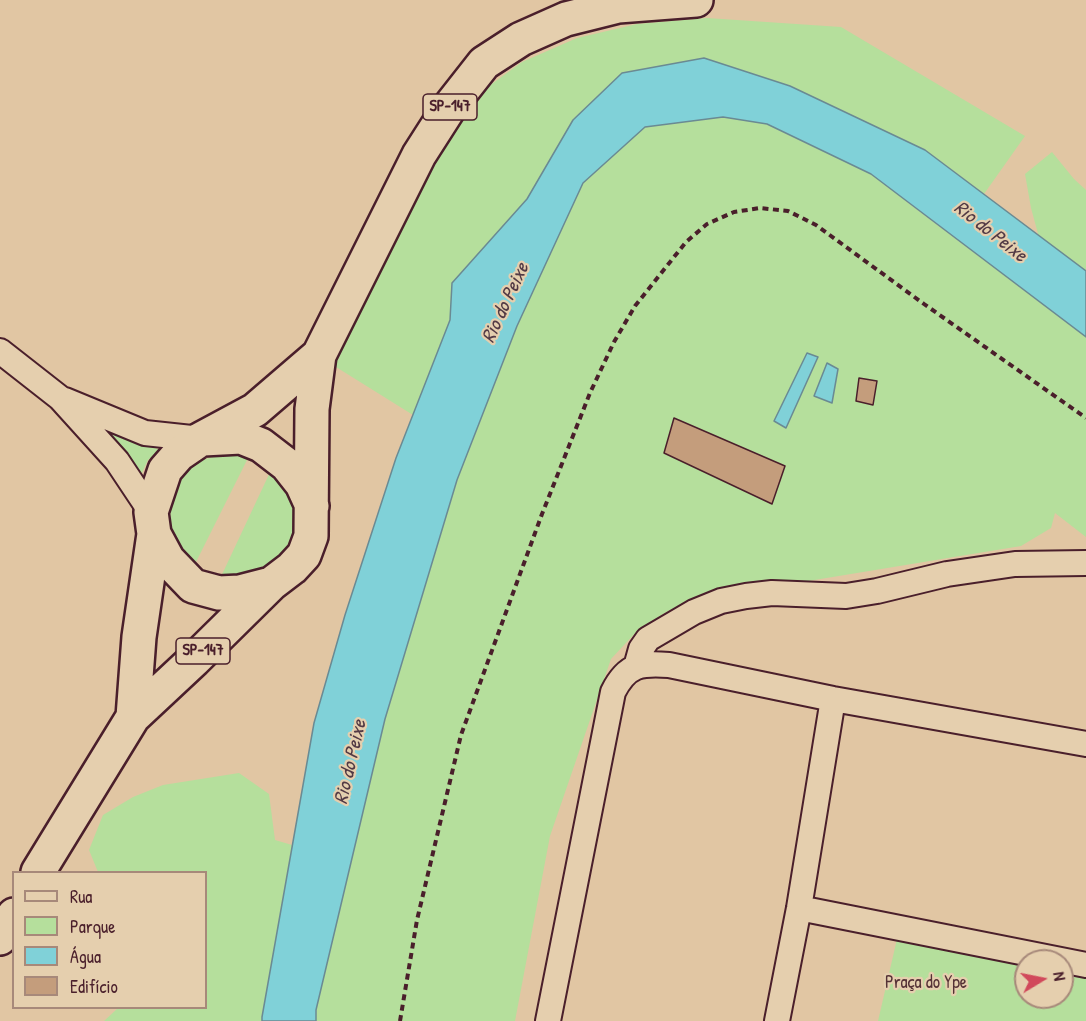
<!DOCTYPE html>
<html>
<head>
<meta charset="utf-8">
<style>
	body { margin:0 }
	#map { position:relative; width:1086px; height:1021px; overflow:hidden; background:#e1c6a3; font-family:"Patrick Hand",sans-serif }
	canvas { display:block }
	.legend { position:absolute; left:12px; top:871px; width:195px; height:138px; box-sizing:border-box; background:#e5cfae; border:2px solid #a7897a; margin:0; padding:8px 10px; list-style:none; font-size:18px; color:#4a1f2b }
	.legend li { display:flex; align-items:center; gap:12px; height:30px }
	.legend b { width:30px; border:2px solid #a7897a }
	.north { position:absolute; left:1014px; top:949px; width:60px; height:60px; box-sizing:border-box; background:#e5cfae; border:2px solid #a7897a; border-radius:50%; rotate:80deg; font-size:16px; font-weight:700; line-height:24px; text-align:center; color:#4a1f2b }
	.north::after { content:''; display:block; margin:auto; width:21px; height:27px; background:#d1495b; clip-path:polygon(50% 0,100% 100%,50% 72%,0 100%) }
</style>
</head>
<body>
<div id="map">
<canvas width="1086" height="1021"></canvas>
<ul class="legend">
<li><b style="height:8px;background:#e5cfae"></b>Rua</li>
<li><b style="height:16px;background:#b5df9c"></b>Parque</li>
<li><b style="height:16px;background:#80d1d8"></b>Água</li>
<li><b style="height:16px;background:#c49d7c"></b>Edifício</li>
</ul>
<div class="north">N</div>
</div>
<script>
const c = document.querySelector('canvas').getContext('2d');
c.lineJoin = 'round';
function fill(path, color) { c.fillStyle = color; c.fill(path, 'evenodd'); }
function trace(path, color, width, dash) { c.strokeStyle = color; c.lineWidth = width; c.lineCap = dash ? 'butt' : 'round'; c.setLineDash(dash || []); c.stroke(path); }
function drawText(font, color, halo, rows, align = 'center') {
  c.font = font + ' "Patrick Hand",sans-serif'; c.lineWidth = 4.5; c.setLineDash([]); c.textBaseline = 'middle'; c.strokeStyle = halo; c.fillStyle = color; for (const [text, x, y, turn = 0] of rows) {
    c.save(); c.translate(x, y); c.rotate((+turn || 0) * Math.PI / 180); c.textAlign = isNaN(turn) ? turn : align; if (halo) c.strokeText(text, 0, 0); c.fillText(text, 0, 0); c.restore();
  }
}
fill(new Path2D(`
	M707,18L841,27L1025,136L984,194L925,150L790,86L573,120L527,199L452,283L450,320L413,415L328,362L441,140L471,99L522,62L577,38L637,24Z
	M723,117L767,124L818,149L849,160L903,194L907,202L1086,337V537L1055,513L1051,528L1021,546L699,599L668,611L639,629L611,659L550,836L515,1021H316V1010L333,939L334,913L448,465L505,332L545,265L583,183L609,159L617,146L625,145L645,126Z
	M1052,152L1074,179L1086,190V279L1040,241L1031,208L1025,174Z
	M109,433L161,450L148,460L140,477Z
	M231,453L249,456L193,568C186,559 176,547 173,536C166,513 173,478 195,464C206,457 219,456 231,453Z
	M272,468L296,500V542L265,575L218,583Z
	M239,773L269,794L275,840L292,845L262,1017V1021H104L118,1008H206V872H98L89,850L103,815L133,797L163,785Z
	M897,939L1026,965V997H1062V973L1086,978V1021H878Z`), '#b5df9c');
const water = new Path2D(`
	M704,58L790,86L925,150L1086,271V337L871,174L767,124L723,117L645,127L583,183L517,326L457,480L385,719L316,1010V1021H262V1017L314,723L345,615L396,458L450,320L452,283L527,199L573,120L622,73Z
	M807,353L818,357L786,428L774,421Z
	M827,363L838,369L832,403L814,396Z`);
fill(water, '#80d1d8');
trace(water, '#6a8a93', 1.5);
const building = new Path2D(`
	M859,378L877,381L873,405L856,401Z
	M674,418L785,466L772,504L664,453Z`);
fill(building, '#c49d7c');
trace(building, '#4a1f2b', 1.5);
const minor = new Path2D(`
	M0,351L60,398L117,461L151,512
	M65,400L145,433L201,439
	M636,667L641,649L648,639L694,612L721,601L746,596L772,593L846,596L877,591L947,574L1015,564L1086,563
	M799,908L1086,965
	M548,1021L613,692C627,664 641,663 669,665L833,699L1086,744
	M777,1021L799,908L833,699`);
const primary = new Path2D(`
	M319,355L255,410L201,439L179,454L165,470L151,512L154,534L168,560L193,586L219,593L240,592L271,584L292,568L304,555L311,536L312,409L319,355L419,155L451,105L484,63L521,39L566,19L618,6L696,0
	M203,439L241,437L261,445L287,465L302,484L312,506
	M133,717L139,637L154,534
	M38,872L133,717L194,660L271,584
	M0,938L14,915`);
trace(minor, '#4a1f2b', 28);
trace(primary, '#4a1f2b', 38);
trace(new Path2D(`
	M400,1021L417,920L461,735L542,514L590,393L614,342L635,306L686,242L707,224L734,212L760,208L788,211L816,225L924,304L1086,418`), '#4a1f2b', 4, [6, 4.5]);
trace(minor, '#e5cfae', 24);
trace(primary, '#e5cfae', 33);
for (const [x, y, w] of [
	[450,107,54],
	[203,651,54]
]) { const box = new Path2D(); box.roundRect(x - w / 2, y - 13, w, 26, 4.5); c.fillStyle = '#e5cfae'; c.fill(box); trace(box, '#4a1f2b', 1.5); }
drawText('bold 16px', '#4a1f2b', null, [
	["SP-147",450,107],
	["SP-147",203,651]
]);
drawText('18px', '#553236', '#e5cfae', [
	["Praça do Ype",926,983]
]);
drawText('italic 20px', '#523a45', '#e5cfae', [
	["Rio do Peixe",990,232,38],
	["Rio do Peixe",506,303,-65],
	["Rio do Peixe",351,762,-77]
]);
</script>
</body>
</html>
